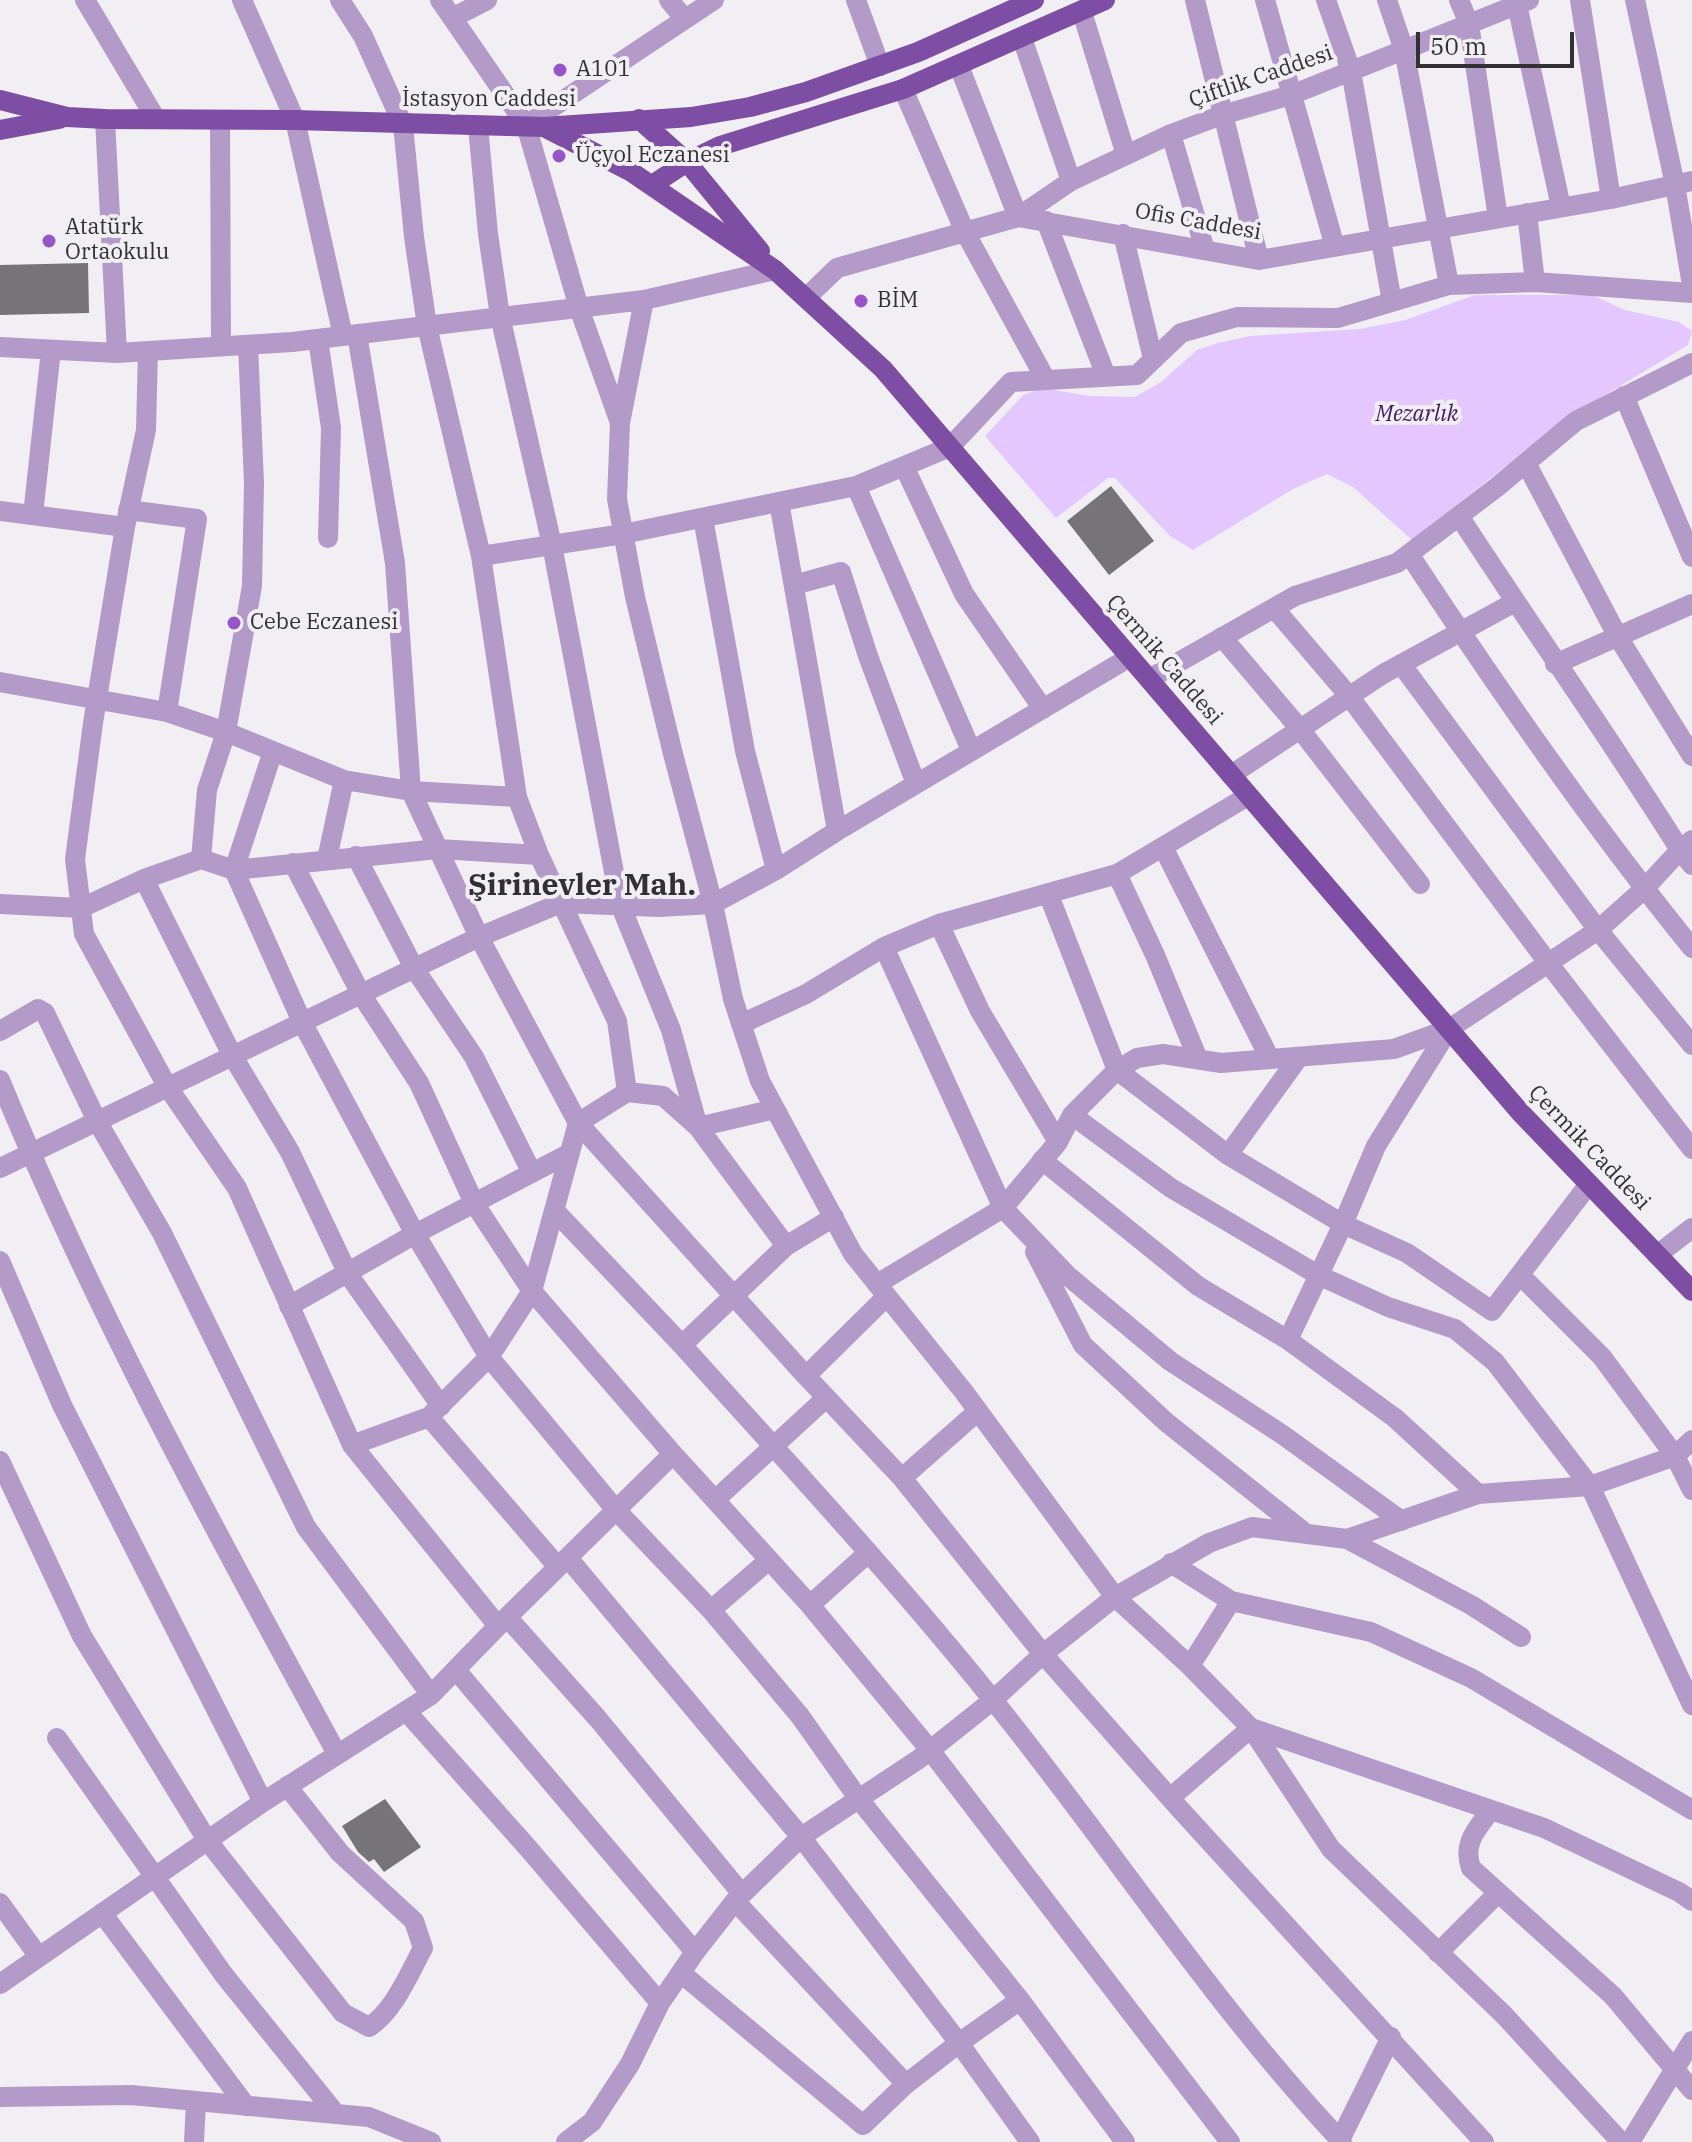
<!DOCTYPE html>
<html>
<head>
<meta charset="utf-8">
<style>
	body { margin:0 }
	#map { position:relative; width:1692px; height:2142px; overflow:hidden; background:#f2eff4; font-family:"IBM Plex Serif",serif }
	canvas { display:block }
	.scale { position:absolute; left:1416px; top:32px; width:158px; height:36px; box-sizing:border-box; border:4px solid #313032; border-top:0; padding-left:10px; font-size:24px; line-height:28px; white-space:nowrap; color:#313032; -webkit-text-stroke:6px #f2eff4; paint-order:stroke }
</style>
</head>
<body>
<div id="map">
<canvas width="1692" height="2142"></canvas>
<div class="scale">50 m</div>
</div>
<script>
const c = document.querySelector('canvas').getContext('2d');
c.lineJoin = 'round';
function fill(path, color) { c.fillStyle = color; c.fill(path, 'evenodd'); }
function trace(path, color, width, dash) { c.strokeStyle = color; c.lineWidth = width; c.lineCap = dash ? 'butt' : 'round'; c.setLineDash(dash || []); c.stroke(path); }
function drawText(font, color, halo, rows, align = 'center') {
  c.font = font + ' "IBM Plex Serif",serif'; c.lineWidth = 8; c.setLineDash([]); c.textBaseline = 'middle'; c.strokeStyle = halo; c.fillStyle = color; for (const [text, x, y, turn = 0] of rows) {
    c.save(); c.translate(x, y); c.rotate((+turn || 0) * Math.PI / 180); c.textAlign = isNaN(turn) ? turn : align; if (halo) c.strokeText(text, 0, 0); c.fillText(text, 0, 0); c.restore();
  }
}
fill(new Path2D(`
	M1475,295H1592L1625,310L1679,322L1692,331L1688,345L1567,418L1412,540L1353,487L1327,474L1293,489L1193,550L1170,536L1115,478H1108L1056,518L985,436L1023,395L1042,388L1089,396L1135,397L1161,382L1197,350L1218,343L1250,336L1360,329L1405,320Z`), '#e3c7fe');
fill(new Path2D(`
	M88,263L89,313L0,315V265Z
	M1111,486L1154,541L1109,575L1067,521Z
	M385,1799L421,1847L384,1872L374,1859L369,1862L358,1852L342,1826Z`), '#767478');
trace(new Path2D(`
	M85,0L156,119
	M242,0L295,120L343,336
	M340,0L363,36L403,125L414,237L427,326L481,556L517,797
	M440,0L526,125L579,308L620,423
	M669,0L684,18
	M856,0L880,66
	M1195,0L1259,260
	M1265,0L1335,247
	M1326,0L1351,71L1392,302
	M1387,0L1404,50L1449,285
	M1459,0L1469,24L1498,218
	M1516,0L1561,207
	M1580,0L1611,199
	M1635,0L1675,185L1692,285
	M1082,12L1126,155
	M452,18L487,0
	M1022,38L1071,181
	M959,66L1018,217L1071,181L1171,134L1222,115L1291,95L1529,0
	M903,89L965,232L1046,380
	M105,119L117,353
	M220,120L221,346
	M526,125L714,0
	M478,126L488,234L500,316L552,545L620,904L671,1030L698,1127L786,1246L834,1217
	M1171,134L1205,250
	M1527,213L1535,282
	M1046,221L1106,376
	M1123,234L1153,359
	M806,298L837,268L1018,217L1259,260L1611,199L1692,181
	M644,300L620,423L617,499L635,597L673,754L713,904L733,999L760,1081L853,1254L964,1392L1115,1597L1190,1666L1251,1728L1544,1828L1679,1892L1692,1901
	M318,339L331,428L328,538
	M0,347L117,353L292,342L644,300L775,270
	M148,351L146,430L125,527L93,723L75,859L84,934L167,1086L237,1188L352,1445L498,1626
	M1624,396L1692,557
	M1526,463L1618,637L1692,756
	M904,466L964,594L1043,709
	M856,486L971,750
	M779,502L837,831
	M128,510L197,519L167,712
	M0,511L125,527
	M33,515L51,350
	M1459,516C1532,628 1609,737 1680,850L1692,840
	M703,518L745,751L776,870
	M1409,554C1498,689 1590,822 1692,948
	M481,556L623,534L856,486L950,447L1011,382L1137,375L1181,333L1237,317L1338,318L1449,285L1535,282L1692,293
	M794,585L841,572L868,656L916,784
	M1274,608L1349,696L1549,964L1692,1149
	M1222,637L1300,729L1420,884
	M1401,664L1598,930L1692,1045
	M1555,664L1692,604
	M1149,679L1295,596L1397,563L1497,487L1576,421L1692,363
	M0,682L167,712L226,732L252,586L254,483L248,345
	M273,751L234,870L302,1022L415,1234L489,1357L616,1510L711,1610L800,1716L858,1798L1020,2000L1125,2142
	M1231,775L1383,674L1515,602
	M1163,847L1270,1059
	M539,855L517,797L411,791L479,937L578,1123L806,1376
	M356,856L414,968L474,1057L531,1171
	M201,859L207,790L226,732L344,780L411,791L395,563L357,334
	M327,859L344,780
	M293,863L361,994L419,1083L474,1203L532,1291L489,1357L429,1417
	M1117,874L1155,955L1198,1059
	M144,879L232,1055L290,1152L348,1274L441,1406
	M1048,893L1117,1070L1228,1155L1343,1224L1376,1146L1449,1029
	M0,904L81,908L144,879L201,859L234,870L438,849L539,855L617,1021L627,1092
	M939,924L1117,874L1248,796
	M884,947L939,924L980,1011L1058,1142
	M741,1024L806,994L884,947L1003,1208L1068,1276L1170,1361L1283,1435L1402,1521
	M0,1031L38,1009L45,1013L97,1121L162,1233L306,1527L431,1695
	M0,1080C95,1312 217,1534 337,1754
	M1072,1115L1171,1188L1318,1275L1388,1307L1455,1329L1495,1362L1590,1486L1692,1705
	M1228,1155L1299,1057
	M1042,1160L1198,1286L1288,1340L1395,1418L1478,1494
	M0,1168L479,937L561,903L659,907L713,904L776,870L837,831L1130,657
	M554,1210L682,1345L786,1246
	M1035,1252L1083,1345L1166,1422L1304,1532
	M1657,1255L1692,1228
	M0,1261L62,1405L263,1802
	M1520,1275L1602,1357L1675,1456L1692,1490
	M877,1284L1003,1208L1058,1142L1072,1115L1117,1070L1137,1058L1163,1054L1221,1063L1394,1049L1449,1029L1598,930L1644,889L1680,850L1692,865
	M887,1296L806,1376L902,1478
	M289,1306L415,1234L570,1153
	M1288,1340L1343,1224L1407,1253L1492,1311L1589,1184
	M682,1345C787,1462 895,1578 993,1700C1111,1846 1213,2005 1342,2142
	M826,1398L715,1500L810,1605L868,1553
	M977,1412L902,1478L1043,1654L1178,1807L1484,2142
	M352,1445L429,1417L558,1567
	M673,1454L715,1500
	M0,1461L82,1636L207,1840L343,2013L369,2027C394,2011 409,1974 423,1948L414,1921L340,1853L287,1786
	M1347,1539L1471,1605L1521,1637
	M568,1558L801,1837L959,2043L1020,2000
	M1171,1563L1231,1601L1371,1632L1471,1678L1692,1810
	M810,1605L930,1750L1230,2142
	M711,1610L769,1560
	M507,1617L598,1719L742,1894
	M1190,1666L1231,1601
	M456,1670L695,1952
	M406,1711L528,1848L660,2003
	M57,1738L224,1975L336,2114
	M1170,1798L1251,1728L1331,1849L1504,2015L1621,2142
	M1491,1810C1477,1829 1462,1843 1471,1868L1613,1996L1692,2090
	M735,1901L906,2084L959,2043L1030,2142
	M0,1903L39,1957
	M102,1913L246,2106
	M1438,1953L1497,1894
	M681,1973L863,2125L906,2084
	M0,1984L263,1802L431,1695L498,1626L673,1454L532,1291L578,1123L627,1092L663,1096L698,1127L775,1109
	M0,2097L131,2095L369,2117L431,2142
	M194,2142L196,2102
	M566,2142L592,2122L630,2064L660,2003L695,1952L735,1901L801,1837L919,1759L993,1700L1043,1654L1115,1597L1209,1543L1252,1527L1347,1539L1478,1494L1590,1486L1675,1456L1692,1440
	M1339,2142L1391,2037
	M1630,2142L1692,2041`), '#b39ac9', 20);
trace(new Path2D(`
	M0,100L67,117L105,119L295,120L544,127L691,117L750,107L806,92L918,52L1034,0
	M639,119L687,162L760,251
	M544,127L630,171L775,270L883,369L1520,1112L1692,1291
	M0,130L59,119
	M652,185L687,162L720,146L903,89L1105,0`), '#7e4ea4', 20);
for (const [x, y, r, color] of [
	[560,70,8,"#9855ca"],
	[559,156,8,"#9855ca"],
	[49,241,8,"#9855ca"],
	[861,301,8,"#9855ca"],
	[234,623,8,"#9855ca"]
]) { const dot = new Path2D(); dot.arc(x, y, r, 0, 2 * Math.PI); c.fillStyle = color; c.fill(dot); trace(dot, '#f2eff4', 3); }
drawText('22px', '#313032', '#f2eff4', [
	["A101",576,70],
	["Üçyol Eczanesi",575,156],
	["Atatürk",65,228],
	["Ortaokulu",65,253],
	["BİM",877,301],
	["Cebe Eczanesi",250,623]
], 'left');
drawText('22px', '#313032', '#f2eff4', [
	["Çiftlik Caddesi",1261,77,-19],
	["İstasyon Caddesi",489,100],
	["Ofis Caddesi",1198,222,10],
	["Çermik Caddesi",1164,660,49],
	["Çermik Caddesi",1589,1148,46]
]);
drawText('italic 22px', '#461765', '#f2eff4', [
	["Mezarlık",1417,415]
]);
drawText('bold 30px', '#313032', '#f2eff4', [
	["Şirinevler Mah.",582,886]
]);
</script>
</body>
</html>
